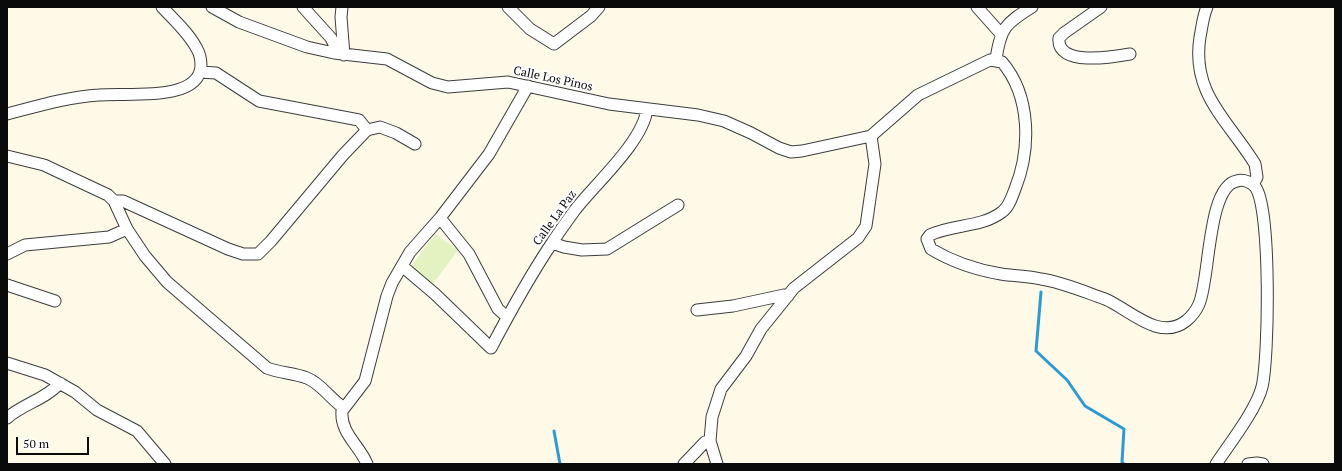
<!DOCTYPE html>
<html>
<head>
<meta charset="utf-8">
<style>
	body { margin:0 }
	#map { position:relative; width:1342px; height:471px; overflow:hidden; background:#fff9e8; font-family:"PT Serif",serif }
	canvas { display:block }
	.frame { position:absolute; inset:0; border:8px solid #0a0a0a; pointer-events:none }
	.scale { position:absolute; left:16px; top:437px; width:73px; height:18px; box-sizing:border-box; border:2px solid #0a0a0a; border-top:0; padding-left:5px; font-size:12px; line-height:14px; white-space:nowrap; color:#0a0a0a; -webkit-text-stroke:3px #fff; paint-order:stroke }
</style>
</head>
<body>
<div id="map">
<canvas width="1342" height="471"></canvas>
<div class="frame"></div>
<div class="scale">50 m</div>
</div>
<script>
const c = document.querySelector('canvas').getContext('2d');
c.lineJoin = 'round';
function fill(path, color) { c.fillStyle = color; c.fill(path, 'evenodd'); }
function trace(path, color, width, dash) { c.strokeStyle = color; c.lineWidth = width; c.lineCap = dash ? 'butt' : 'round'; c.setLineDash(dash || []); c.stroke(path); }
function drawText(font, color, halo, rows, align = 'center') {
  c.font = font + ' "PT Serif",serif'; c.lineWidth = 4; c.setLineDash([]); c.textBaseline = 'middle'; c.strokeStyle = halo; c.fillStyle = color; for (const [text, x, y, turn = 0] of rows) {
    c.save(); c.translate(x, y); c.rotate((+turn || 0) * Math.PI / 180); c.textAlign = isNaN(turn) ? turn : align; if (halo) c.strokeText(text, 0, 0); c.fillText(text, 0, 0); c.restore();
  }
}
fill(new Path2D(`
	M435,234L458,250L433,284L410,268Z`), '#e4f2c1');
trace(new Path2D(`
	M1041,292L1036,351L1067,380L1085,406L1124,429L1122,462L1124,464
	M554,431L560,464`), '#299cd8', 3);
const minor = new Path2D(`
	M212,7L239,22L307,47L334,53L387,59L432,83L448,87L508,82L609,104L698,115L724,121L751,133L779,148L791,152L802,151L871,136L918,95L990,60L1002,62C1031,96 1031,149 1015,189C1012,197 1009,207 1002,212C981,228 952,224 930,235L927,239L931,249C951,261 977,270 1001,274C1014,276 1028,276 1041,279C1062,282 1085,292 1105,299C1129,309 1159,342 1186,321C1191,317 1196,311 1199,304C1210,280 1207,186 1237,181C1243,179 1252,182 1256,188C1271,212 1269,357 1262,387C1256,410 1230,443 1216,464
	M303,7L331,38L334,44V53
	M342,7L341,17L344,55
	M508,7L530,29L554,44L591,16L599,7
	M977,7L1001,34
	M1101,7L1064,33L1059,38C1056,67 1113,57 1130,54
	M1207,7C1203,16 1202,27 1200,37C1191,94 1228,120 1255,164L1257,177L1253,185
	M996,60C1000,28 1006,23 1032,7
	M200,72L216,73L259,101L359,120L367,130
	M7,114C38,106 67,97 99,95C124,92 199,103 201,66C201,61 200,54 197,49C189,33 174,20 162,7
	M7,156L44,165L108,195L114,201L127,229L145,256L167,282L267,368C280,373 294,373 307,378C322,384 330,399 344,408
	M114,201H123L228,249L243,254H258L271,241L343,155L367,130L380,127L396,133L415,144
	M440,218L469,254L498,309L507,317
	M552,243L564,247L582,250L607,249L678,205
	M7,254L25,245L109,237L127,229
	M402,266L435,294L491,348C510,312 529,277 552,243C559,232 567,221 575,210C595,184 643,142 647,109
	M7,285L55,301
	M697,310L733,306L784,295L788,296
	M7,363L45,375L75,392L97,410L137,431L165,464
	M7,418C23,404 46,399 60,383
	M367,464C360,446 340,433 342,411L365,381L387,296L392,283L410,252L440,218L489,154L528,86
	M684,464L705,442L710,441
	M717,464L710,441L712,417L721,389L746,356L761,329L794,288L858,238L866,226L875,164L871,136
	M1248,464L1257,463L1263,464`);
trace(minor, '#3d3d3d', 13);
trace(minor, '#fff', 11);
drawText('12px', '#0a0a0a', '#fff', [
	["Calle Los Pinos",553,79,12],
	["Calle La Paz",555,218,-54]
]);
</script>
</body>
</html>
